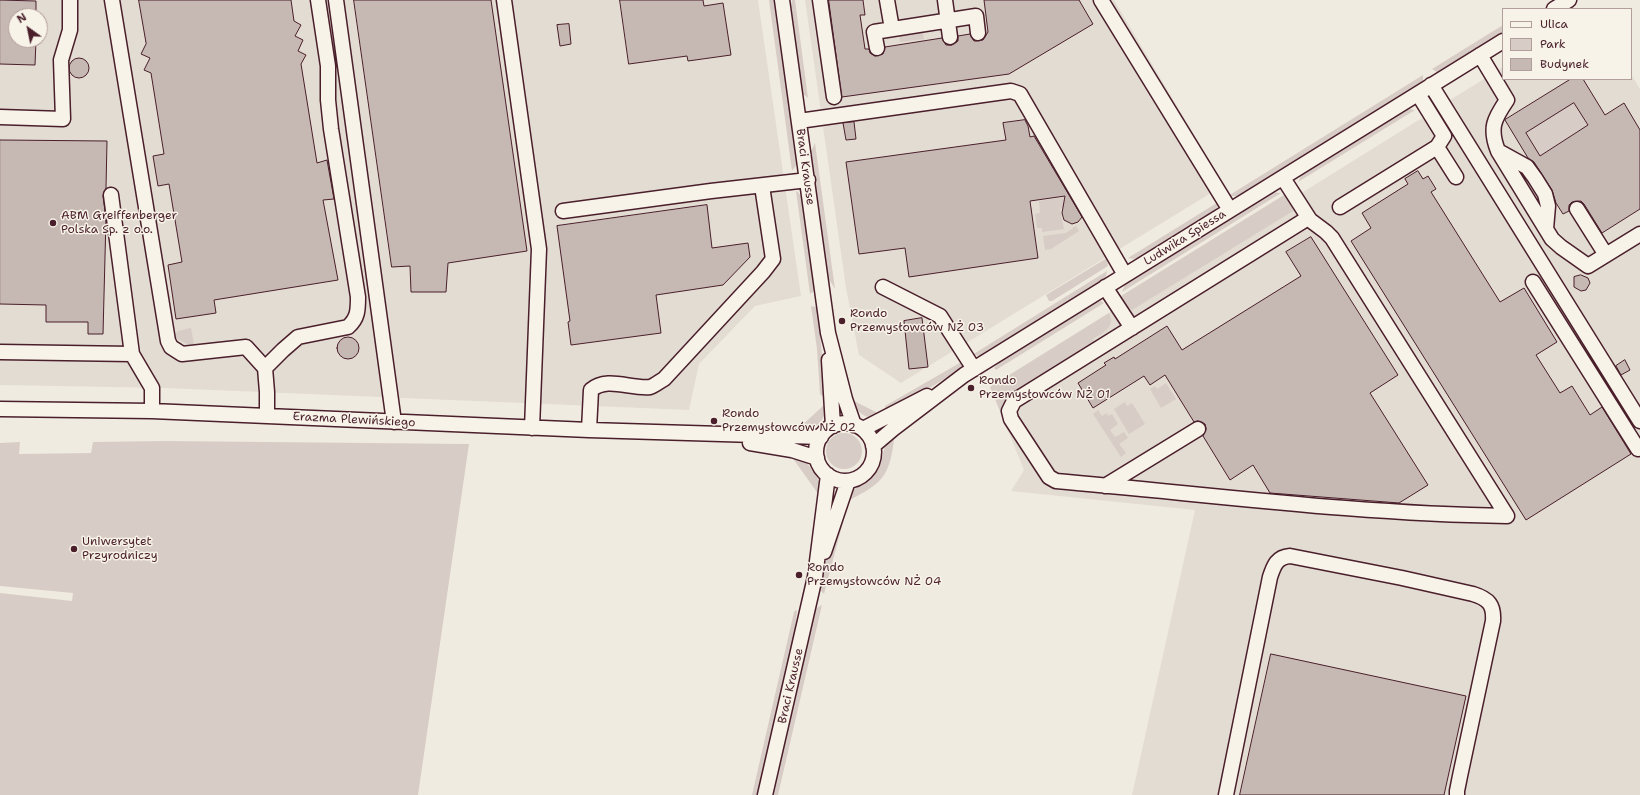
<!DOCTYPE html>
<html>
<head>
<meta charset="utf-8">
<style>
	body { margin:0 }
	#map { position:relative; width:1640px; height:795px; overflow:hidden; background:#f0ebe0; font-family:"Shantell Sans",sans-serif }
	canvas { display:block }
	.legend { position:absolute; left:1502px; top:8px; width:130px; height:72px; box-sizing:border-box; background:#f7f3e8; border:1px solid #b29e9c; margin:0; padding:5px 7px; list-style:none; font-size:12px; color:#4a1f2b }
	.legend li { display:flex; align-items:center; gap:8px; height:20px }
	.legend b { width:20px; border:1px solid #b29e9c }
	.north { position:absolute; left:8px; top:8px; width:40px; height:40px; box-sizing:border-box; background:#f7f3e8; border:1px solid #b29e9c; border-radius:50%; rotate:327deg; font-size:11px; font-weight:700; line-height:16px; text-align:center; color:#4a1f2b }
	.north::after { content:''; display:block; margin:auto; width:14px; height:18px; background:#4a1f2b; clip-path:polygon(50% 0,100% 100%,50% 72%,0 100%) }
</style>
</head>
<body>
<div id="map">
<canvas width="1640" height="795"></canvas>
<ul class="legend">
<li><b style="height:5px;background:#f7f3e8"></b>Ulica</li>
<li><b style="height:11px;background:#d8cdc6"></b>Park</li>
<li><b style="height:11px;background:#c6b8b3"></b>Budynek</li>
</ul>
<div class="north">N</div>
</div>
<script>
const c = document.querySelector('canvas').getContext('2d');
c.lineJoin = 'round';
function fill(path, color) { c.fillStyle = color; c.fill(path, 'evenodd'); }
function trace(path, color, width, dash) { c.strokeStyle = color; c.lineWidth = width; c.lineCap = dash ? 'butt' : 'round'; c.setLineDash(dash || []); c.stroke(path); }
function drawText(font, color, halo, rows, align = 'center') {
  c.font = font + ' "Shantell Sans",sans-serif'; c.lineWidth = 3; c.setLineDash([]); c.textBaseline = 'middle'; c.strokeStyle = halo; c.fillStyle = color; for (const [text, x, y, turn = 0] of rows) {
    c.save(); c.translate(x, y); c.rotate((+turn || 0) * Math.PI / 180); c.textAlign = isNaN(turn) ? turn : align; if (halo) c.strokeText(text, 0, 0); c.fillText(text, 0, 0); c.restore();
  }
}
fill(new Path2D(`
	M0,0H758L801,296L755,306L699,364L689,410L165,388L0,385ZM16,16H40V40H16Z
	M805,0H1114L1224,185L901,383L859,355L846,288Z
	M1503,67V79H1631V74L1640,89V795H1132L1195,510L1011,491L1024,470L990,387L1438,108L1600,367L1611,359L1450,100Z`), '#e3dcd2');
fill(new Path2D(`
	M769,0H775L797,160V164L792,171Z
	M792,0H795L808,98L802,93L790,11Z
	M1503,25V32L1438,73L1432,69Z
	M922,29L924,39L900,42L899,33Z
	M1423,75V81L1238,196H1228Z
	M1574,103L1588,125L1540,156L1526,133Z
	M1409,109L1415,110L1298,182L1303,172L1402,111Z
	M815,143L835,289L827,276L810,153Z
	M796,191L798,192L802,198L815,287L813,292L810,294Z
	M1271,192L1281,193L1122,292L1126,282Z
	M1284,195L1290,200L1293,211L1132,310L1123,303L1121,296Z
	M1064,197V206L1060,209L1064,229L1042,232V228H1037L1035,214L1040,213L1039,201Z
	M1220,201L1216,210L1141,257L1133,259L1128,258Z
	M1076,226L1079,231L1051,249L1045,250L1043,236L1066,233Z
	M1107,258L1108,266L1052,301H1049L1046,295Z
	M1107,271L1106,276L1102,281L981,356L972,355Z
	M1101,301L1104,303L996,370L994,368L1003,359L1091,304Z
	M811,306L816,307L818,314L826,396H822L820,394L817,349Z
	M1109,313C1116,327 1103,333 1093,339L1095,343L1011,395L1005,403L1003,418L990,387Z
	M191,328L194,344H187L176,338L175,334L178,331Z
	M963,361L962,367L955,373L886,413L885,406Z
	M1166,383L1176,399L1161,408L1150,389L1155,386L1157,389Z
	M851,401H854L876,412L879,416C864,420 859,413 851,401Z
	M1125,402L1127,406L1132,403L1145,424L1129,434L1114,409Z
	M824,405H826C826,422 814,430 798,432L799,428Z
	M1098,410L1102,416L1107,413L1108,416L1112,414L1118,424L1110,430L1115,437L1124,432L1128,438L1119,444L1126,453L1121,457L1093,414Z
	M826 451a18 18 0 1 1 36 0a18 18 0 1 1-36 0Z
	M891,435L894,440C889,478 882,483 848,501L851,491C863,484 875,478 880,465C884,453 883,447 891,435Z
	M164,441L469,444L418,795H0V593L72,601L73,593L0,586V443L20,442L19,454L91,453L93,442Z
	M795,455C808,461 816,473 821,486L819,495L794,460Z
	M845,508L846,511L824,594C822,592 821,592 821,589C818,576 839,523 845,508Z
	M822,605L778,795H772L814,612L818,607Z
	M796,610L797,611L795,632L758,795H752L794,612Z`), '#d8cdc6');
const building = new Path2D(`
	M0,0L36,1V16H16V40H36L35,65L0,64Z
	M139,0H291L294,21L301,25L295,36L303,40L298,51L306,55L301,64L317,163L327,160L334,199L323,200L338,280L214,300L216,313L176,319L168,265L182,262L169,184L158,186L153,156L164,154L151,73L144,70L150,58L141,54L146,44Z
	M354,0H491L527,251L448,263L446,292H411L410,266L392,267Z
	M620,0H703L704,6L723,3L731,55L688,61L687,56L629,64Z
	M829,0H863L865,15H860L865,49H869L870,53L875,56L883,54L885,47L942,38L946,45H952L958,41V36L970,34L974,41L983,40L988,32L984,0H1079L1093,24L1009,74L842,97Z
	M569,24L571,44L560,46L557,25Z
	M69 68a10 10 0 1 1 20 0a10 10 0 1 1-20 0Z
	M1571,79H1583L1605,115L1624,103L1640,130V209L1602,233L1584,204L1581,201L1572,202L1569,205V211L1563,214L1556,203L1552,190L1534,162L1528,158L1505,120ZM1574,103L1588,125L1540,156L1526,133Z
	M1025,120L1028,126L1030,137L1034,136L1082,217L1078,222L1072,224L1064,220L1062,213L1065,196L1030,201L1038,258L909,277L905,248L859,254L846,162L1006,140L1003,123Z
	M854,122L856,139L846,140L843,123Z
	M0,140L107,141L106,188L103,196L106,218L103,334H88V322H46V305L0,304Z
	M1418,171L1423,179L1428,176L1436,189L1431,192L1500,302L1524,288L1557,342L1536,355L1560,393L1572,386L1590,415L1602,407L1631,454L1526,520L1351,241L1371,228L1362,213L1408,184L1405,179Z
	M707,205L712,248L748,243L750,257L723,285L656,295L661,333L571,345L568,322L570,321L557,226Z
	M1311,237L1398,375L1370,393L1428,485L1399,503L1270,493L1253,465L1230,480L1203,436L1206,429L1205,424L1198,421L1194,422L1165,375L1150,385L1144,376L1093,408L1078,383L1106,365L1104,363L1114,357L1115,359L1167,326L1182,350L1301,276L1286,252Z
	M1581,275L1588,278L1590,283L1586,290L1581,291L1574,287V277Z
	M922,318L928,367L909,369L904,321Z
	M337 348a11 11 0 1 1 22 0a11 11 0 1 1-22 0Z
	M1625,360L1630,370L1621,375L1616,366Z
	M1271,654L1466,696L1444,795H1240Z`);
fill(building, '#c6b8b3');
trace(building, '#4a1f2b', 1);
const minor = new Path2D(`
	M112,0L168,341L171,347L182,354L246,347L265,368L267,392V416
	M336,0L394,422
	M504,0L539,249L532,428
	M782,0L828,333L845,399L854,425
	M820,0L834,97
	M887,0L892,29
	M945,0L950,37
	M1101,0L1230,210
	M1554,9L1569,0
	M877,48L874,32L976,16L978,33
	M1480,55L1507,100C1494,119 1489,128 1498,151L1552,239L1561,247L1588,266L1640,234
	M1431,85L1640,421
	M0,117L63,119L61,60L70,30V0
	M799,121L1011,91L1020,94L1125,275
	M1437,147L1456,177
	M1498,151L1527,167L1535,178L1545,194L1548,206L1546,229
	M1283,178L1310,220L1326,232L1332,238L1507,516C1356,514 1207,494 1056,481L1049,477L1011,419L1009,411L1014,401L1308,218
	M111,195L132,354
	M1340,207L1437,147L1444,136L1418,94
	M1577,209L1606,255
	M563,211L711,191L808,180
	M1533,282L1638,449
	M883,287L940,316L974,369
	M1105,287L1132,328
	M0,352L132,354L152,388V411
	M829,360L833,426
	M265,368L283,350L298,337L348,327C358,318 358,310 358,297L331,129L328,100V66L318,0
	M0,409L152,411L589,430L821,437
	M816 452a29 29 0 1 1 58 0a29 29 0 1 1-58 0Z
	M863,429L927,396
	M589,430L591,390C607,376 630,389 650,387C654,386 660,381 664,379L763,272L773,259L762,186
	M750,443L792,450L817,458
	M873,446L893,429L964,375L1503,41
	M1105,486L1198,429
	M824,552L848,481
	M765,795L815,577L828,475
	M1226,795L1270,577C1274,565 1277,557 1290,556L1402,578L1473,594C1489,599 1494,605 1493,621L1460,776L1457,791V795`);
trace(minor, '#4a1f2b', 17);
trace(minor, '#f7f3e8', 14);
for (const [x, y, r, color] of [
	[53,223,4,"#4a1f2b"],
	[842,321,4,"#4a1f2b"],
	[971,388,4,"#4a1f2b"],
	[714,421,4,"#4a1f2b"],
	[74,549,4,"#4a1f2b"],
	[799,575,4,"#4a1f2b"]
]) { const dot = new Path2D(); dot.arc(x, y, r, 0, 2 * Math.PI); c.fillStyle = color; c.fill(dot); trace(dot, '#f7f3e8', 1.5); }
drawText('12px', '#4a1f2b', '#f7f3e8', [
	["Braci Krausse",805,167,82],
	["Ludwika Spiessa",1185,238,-32],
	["Erazma Plewińskiego",354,420,3],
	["Braci Krausse",791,686,-77]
]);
drawText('12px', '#4a1f2b', '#f7f3e8', [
	["ABM Greiffenberger",61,216],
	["Polska Sp. z o.o.",61,230],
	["Rondo",850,314],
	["Przemysłowców NŻ 03",850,328],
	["Rondo",979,381],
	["Przemysłowców NŻ 01",979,395],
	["Rondo",722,414],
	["Przemysłowców NŻ 02",722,428],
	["Uniwersytet",82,542],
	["Przyrodniczy",82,556],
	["Rondo",807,568],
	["Przemysłowców NŻ 04",807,582]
], 'left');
</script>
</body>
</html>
